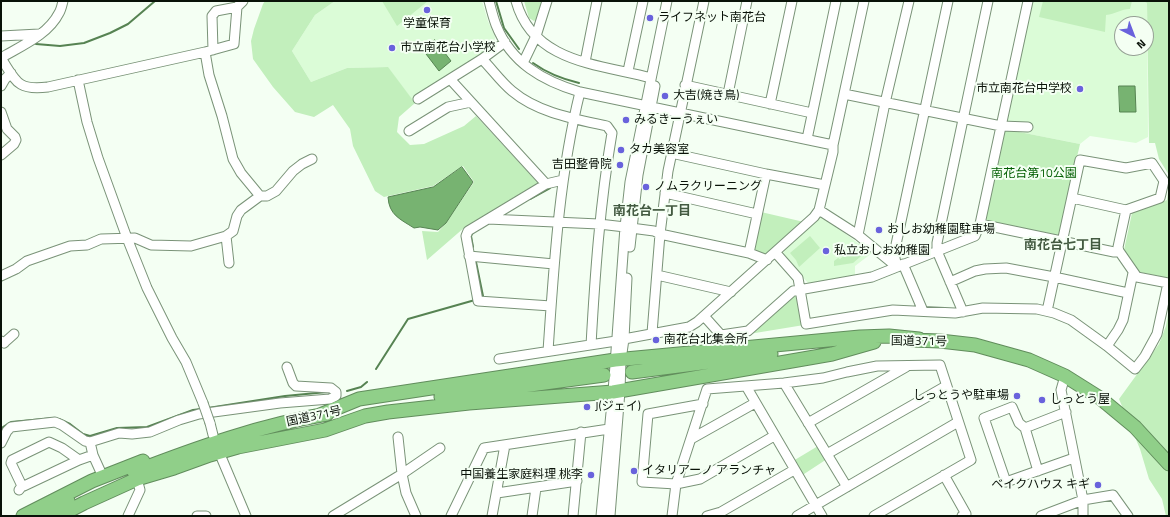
<!DOCTYPE html>
<html>
<head>
<meta charset="utf-8">
<style>
	body { margin:0 }
	#map { position:relative; width:1170px; height:517px; overflow:hidden; background:#f4fff3; font-family:"Titillium Web",sans-serif }
	canvas { display:block }
	.frame { position:absolute; inset:0; border:2px solid #091208; pointer-events:none }
	.north { position:absolute; left:1114px; top:16px; width:40px; height:40px; box-sizing:border-box; background:#f4fff3; border:1px solid #96a095; border-radius:50%; rotate:138deg; font-size:11px; font-weight:700; line-height:16px; text-align:center; color:#091208 }
	.north::after { content:''; display:block; margin:auto; width:14px; height:18px; background:#6962dc; clip-path:polygon(50% 0,100% 100%,50% 72%,0 100%) }
</style>
</head>
<body>
<div id="map">
<canvas width="1170" height="517"></canvas>
<div class="frame"></div>
<div class="north">N</div>
</div>
<script>
const c = document.querySelector('canvas').getContext('2d');
c.lineJoin = 'round';
function fill(path, color) { c.fillStyle = color; c.fill(path, 'evenodd'); }
function trace(path, color, width, dash) { c.strokeStyle = color; c.lineWidth = width; c.lineCap = dash ? 'butt' : 'round'; c.setLineDash(dash || []); c.stroke(path); }
function drawText(font, color, halo, rows, align = 'center') {
  c.font = font + ' "Titillium Web","Noto Sans JP",sans-serif'; c.lineWidth = 4; c.setLineDash([]); c.textBaseline = 'middle'; c.strokeStyle = halo; c.fillStyle = color; for (const [text, x, y, turn = 0] of rows) {
    c.save(); c.translate(x, y); c.rotate((+turn || 0) * Math.PI / 180); c.textAlign = isNaN(turn) ? turn : align; if (halo) c.strokeText(text, 0, 0); c.fillText(text, 0, 0); c.restore();
  }
}
fill(new Path2D(`
	M335,1H482L488,21L495,37L494,45L447,78L412,100L387,67L347,68L311,82L292,51L315,15Z
	M1032,1H1143L1147,3L1148,137L1136,143L1090,136L1080,144L1004,129ZM1122,24H1146V48H1122Z
	M819,217H822L872,253L855,266V276L823,282L808,283L783,256L784,249Z`), '#dbfcd7');
fill(new Path2D(`
	M265,1H335L315,15L292,51L311,82L347,68L388,67L415,103L399,117L397,132L410,145L424,144L464,126L476,116L538,183L465,227L427,260L422,231L438,232L446,223L474,182L463,166L433,186L384,197L375,191L353,146L350,129L333,105L314,117L295,112L273,87L253,59L251,41L254,29L263,4Z
	M382,1H428L397,26Z
	M524,1H543L538,18L534,21L529,18Z
	M1043,1H1132L1130,9C1121,9 1115,14 1106,15L1105,32L1039,17Z
	M1143,1H1169V175L1159,159L1155,143H1149L1147,3Z
	M1004,129L1080,144L1059,235L988,222L985,218Z
	M1169,184V278L1139,272L1124,250L1132,213L1167,200Z
	M761,212L804,222L766,255L756,252L754,250Z
	M810,236L820,248L799,267L796,260L790,253Z
	M858,244L867,251L853,263L834,266V261L838,258L840,259Z
	M794,294L798,295L804,325L749,334Z
	M1169,309V516H1166L1162,499L1149,479L1140,449L1119,399L1159,344L1166,326Z
	M818,446L827,459L801,476L793,461Z`), '#c2efbc');
const water = new Path2D(`
	M435,40L451,61L439,71L423,50Z
	M1119,86H1135L1136,112H1120Z
	M462,167L473,182L446,223L438,230L420,227L414,228C400,219 389,215 388,197L433,187Z`);
fill(water, '#77b371');
trace(water, '#568352', 1);
trace(new Path2D(`
	M496,1L504,28L519,49
	M36,44L60,46L84,43L110,33L128,24L155,1
	M533,63C547,73 562,79 579,83
	M530,199L550,188
	M473,232L471,236L473,247
	M476,262L483,296
	M376,369L408,319L475,300
	M347,391L361,387L367,382
	M208,408L285,396L327,392
	M59,419L70,424L83,434L90,436L117,428L147,427L193,410L201,409
	M1,432L3,427L11,422L54,418`), '#568352', 2);
const minor = new Path2D(`
	M489,1C491,9 493,17 496,25C511,63 543,81 580,92L833,145
	M516,1C533,63 599,64 651,78
	M1,36L39,34
	M213,50L212,16L216,11L237,7
	M205,52L234,44L237,7L243,1
	M1,58C16,81 17,91 48,87L205,52L209,75L222,116L233,159L241,173L260,196
	M1,58C21,46 48,35 59,13C61,10 62,5 63,1
	M482,59C492,69 501,82 512,91C538,113 575,119 607,126L612,133C600,203 595,274 591,345
	M585,62L597,1
	M523,63L536,36L547,1
	M628,71L643,1
	M450,79L546,184
	M78,80L87,122L98,158L127,238L147,288L172,338L186,362L203,403
	M685,85L812,113
	M1,86L5,79L11,73
	M728,94L747,1
	M844,94L1001,126L1028,127
	M418,99L482,59L505,42
	M770,104L792,1
	M1,112L7,129L15,137L16,140L14,144L1,155
	M409,131L448,107L471,102
	M807,139L836,1
	M671,153L766,174L825,185
	M665,193L757,214
	M819,210L858,235L897,267
	M488,219L599,224L625,227
	M980,224L1114,252L1119,251
	M631,228L654,231L660,234L749,253L767,260
	M858,235L885,103L909,1
	M226,236L229,263
	M630,247L638,175L655,86
	M775,252L798,278L806,324L893,310L955,313L983,308L1037,309L1054,313L1071,320L1107,346L1135,369L1145,356L1157,334L1168,283L1137,277L1119,251L1118,247L1126,210
	M749,253L766,174
	M469,256L554,264
	M903,264L923,311
	M897,267L894,254L948,1
	M657,275L731,292
	M1,276L16,269L27,261L70,246L87,245L101,239L135,238L151,245L191,246L226,236L233,231L237,216L241,210L260,196H267L276,191L293,171L302,164L312,159
	M950,282L975,271L985,269L1006,268L1054,277L1128,293
	M551,306L478,301L466,236L468,231L546,184L563,180
	M1047,311L1080,160L1126,168L1152,163L1164,181L1160,198L1126,210L1072,198
	M963,312L937,251V243L988,1
	M704,316L721,335L748,331L793,291L872,277L975,236L980,224L1028,1
	M652,333L660,234L668,171L704,1
	M624,339L689,327L697,322L814,217L819,210L833,152V145L864,1
	M1,341L4,343L5,342L14,334
	M1107,346L1118,330L1123,320L1133,273
	M548,351C554,264 559,177 580,92
	M499,359L616,341
	M1065,376L1061,390L1083,500V516
	M784,383L847,487
	M746,386L822,516
	M703,404L648,414L642,482L676,484L700,479L774,436
	M1066,412L1025,428L1019,423L1012,407L984,418L1006,482L1074,458
	M210,423L213,435
	M808,423L906,367
	M1025,428L1038,471
	M398,437L402,474L406,493L416,516
	M691,439L755,403
	M90,442L93,455L103,477
	M1,443L7,431L11,427L55,422L62,425L85,441L90,442L119,433L132,434L150,432L179,420L199,414L280,403L330,399L336,396V392L331,388L296,386L293,383L287,367
	M219,452L246,516
	M827,454L946,386
	M944,475L966,514L962,516
	M22,486L11,463L12,460L49,442L62,448L79,460
	M19,490L22,486H24L79,460L93,455
	M497,493L577,481
	M128,516L140,490L137,479
	M197,516H206
	M333,516L402,474L440,448
	M451,516L484,448L609,429
	M492,516L505,445
	M532,516L536,488
	M573,516L581,432
	M601,516L613,392L625,227L630,182L667,1
	M610,516L620,391L621,360L624,339L627,278
	M672,516L676,484L707,389L784,383L823,378L847,372L877,366L940,365L971,460L874,516
	M707,516L721,512L794,470
	M797,516L958,422
	M1041,516L1083,500L1113,495L1128,516`);
const highway = new Path2D(`
	M912,340L940,341L975,345L1029,360L1065,376L1100,398L1135,427L1169,464
	M632,372L771,354
	M441,397L604,375
	M320,415L359,399L615,360L860,337L889,336L919,339
	M134,472C196,448 261,425 327,414
	M23,516L92,481L143,461
	M39,516L68,501
	M59,516L84,503L137,479L174,468L210,455L238,447L325,430L365,416L388,412L469,403L613,392L832,354L874,342`);
trace(minor, '#7a9378', 11);
trace(highway, '#618d5c', 15);
trace(minor, '#fff', 9);
trace(highway, '#90cf89', 13);
const minorBridge = new Path2D(`
	M203,403L210,423`);
trace(minorBridge, '#7a9378', 11, []);
trace(minorBridge, '#fff', 9);
for (const [x, y, r, color] of [
	[427,10,4,"#6962dc"],
	[650,18,4,"#6962dc"],
	[392,48,4,"#6962dc"],
	[1080,89,4,"#6962dc"],
	[665,96,4,"#6962dc"],
	[626,120,4,"#6962dc"],
	[621,150,4,"#6962dc"],
	[620,165,4,"#6962dc"],
	[646,187,4,"#6962dc"],
	[879,230,4,"#6962dc"],
	[826,251,4,"#6962dc"],
	[656,340,4,"#6962dc"],
	[1017,396,4,"#6962dc"],
	[1042,400,4,"#6962dc"],
	[587,407,4,"#6962dc"],
	[634,471,4,"#6962dc"],
	[591,475,4,"#6962dc"],
	[1098,485,4,"#6962dc"]
]) { const dot = new Path2D(); dot.arc(x, y, r, 0, 2 * Math.PI); c.fillStyle = color; c.fill(dot); trace(dot, '#f4fff3', 1.5); }
drawText('12px', '#091208', '#f4fff3', [
	["ライフネット南花台",658,18],
	["学童保育",427,24,"center"],
	["市立南花台小学校",400,48],
	["市立南花台中学校",1072,89,"right"],
	["大吉(焼き鳥)",673,96],
	["みるきーうぇい",634,120],
	["タカ美容室",629,150],
	["吉田整骨院",612,165,"right"],
	["ノムラクリーニング",654,187],
	["おしお幼稚園駐車場",887,230],
	["私立おしお幼稚園",834,251],
	["南花台北集会所",664,340],
	["しっとうや駐車場",1009,396,"right"],
	["しっとう屋",1050,400],
	["J(ジェイ)",595,407],
	["イタリアーノ アランチャ",642,471],
	["中国養生家庭料理 桃李",583,475,"right"],
	["ベイクハウス キギ",1090,485,"right"]
], 'left');
drawText('12px', '#015d00', '#f4fff3', [
	["南花台第10公園",1034,174]
]);
drawText('12px', '#091208', '#f4fff3', [
	["国道371号",919,342,1],
	["国道371号",314,417,-12]
]);
drawText('bold 13px', '#435a41', '#f4fff3', [
	["南花台一丁目",652,212],
	["南花台七丁目",1063,246]
]);
</script>
</body>
</html>
